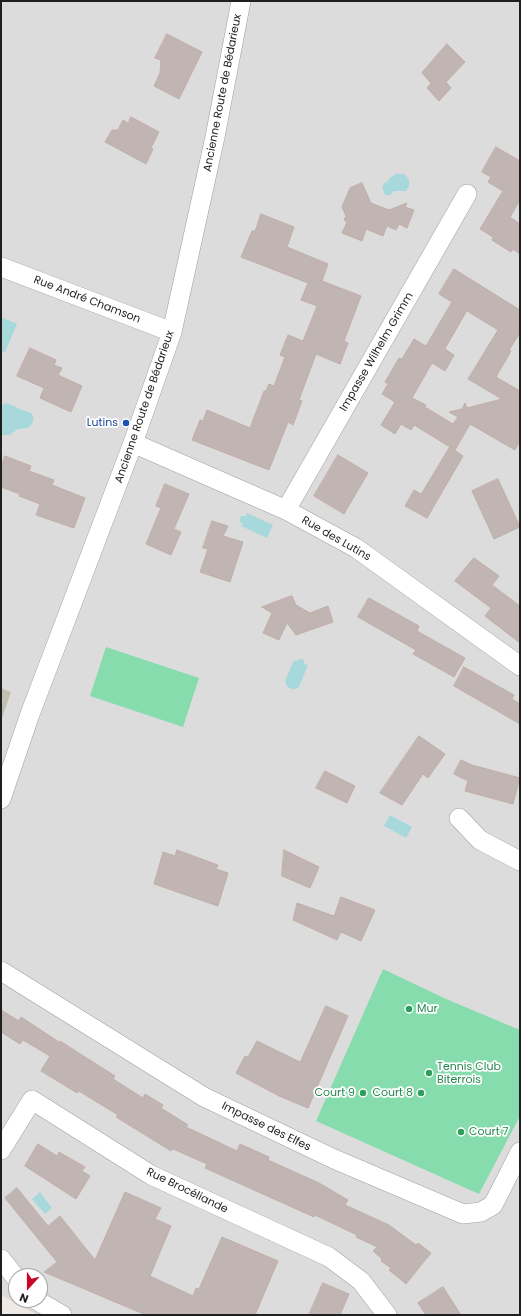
<!DOCTYPE html>
<html>
<head>
<meta charset="utf-8">
<style>
	body { margin:0 }
	#map { position:relative; width:521px; height:1316px; overflow:hidden; background:#efeae5; font-family:Poppins,sans-serif }
	canvas { display:block }
	.frame { position:absolute; inset:0; border:2px solid #1f1f1f; pointer-events:none }
	.north { position:absolute; left:8px; top:1268px; width:40px; height:40px; box-sizing:border-box; background:#fff; border:1px solid #a5a5a5; border-radius:50%; rotate:201deg; font-size:11px; font-weight:700; line-height:16px; text-align:center; color:#1f1f1f }
	.north::after { content:''; display:block; margin:auto; width:14px; height:18px; background:#c80627; clip-path:polygon(50% 0,100% 100%,50% 72%,0 100%) }
</style>
</head>
<body>
<div id="map">
<canvas width="521" height="1316"></canvas>
<div class="frame"></div>
<div class="north">N</div>
</div>
<script>
const c = document.querySelector('canvas').getContext('2d');
c.lineJoin = 'round';
function fill(path, color) { c.fillStyle = color; c.fill(path, 'evenodd'); }
function trace(path, color, width, dash) { c.strokeStyle = color; c.lineWidth = width; c.lineCap = dash ? 'butt' : 'round'; c.setLineDash(dash || []); c.stroke(path); }
function drawText(font, color, halo, rows, align = 'center') {
  c.font = font + ' Poppins,sans-serif'; c.lineWidth = 3.5; c.setLineDash([]); c.textBaseline = 'middle'; c.strokeStyle = halo; c.fillStyle = color; for (const [text, x, y, turn = 0] of rows) {
    c.save(); c.translate(x, y); c.rotate((+turn || 0) * Math.PI / 180); c.textAlign = isNaN(turn) ? turn : align; if (halo) c.strokeText(text, 0, 0); c.fillText(text, 0, 0); c.restore();
  }
}
fill(new Path2D(`
	M1,1H520V1315H37L1,1295ZM16,1276H40V1300H16Z`), '#dddcdc');
fill(new Path2D(`
	M1,688L11,692L1,721Z`), '#c4c0b1');
fill(new Path2D(`
	M106,647L199,678L183,727L90,696Z
	M383,969L446,999L520,1030V1116L479,1194L316,1121Z`), '#86dcac');
fill(new Path2D(`
	M396,174H404L409,179V186L406,191H394L390,195H385L382,187L384,183H386L391,177Z
	M1,317L17,324L5,352L1,351Z
	M7,403C12,405 17,408 22,410C24,411 27,411 29,412C37,416 33,424 28,428L18,429L9,435H1V405Z
	M247,513L273,525L267,538L241,526L243,524L240,522V517L242,516H246Z
	M300,659L304,660V664L308,665L299,687C295,690 291,690 287,686L285,681L294,660L296,661Z
	M390,815L412,827L406,838L384,826Z
	M40,1192L52,1208L45,1214L32,1199Z`), '#a7d9dc');
const building = new Path2D(`
	M167,34L202,52L179,99L154,86L160,73L161,60L155,58Z
	M447,44L465,62L446,82L451,88L439,101L427,88L431,83L422,73Z
	M131,117L159,132L151,148L153,149L146,164L105,142L112,130H118L123,120L128,123Z
	M496,147L520,161V200L510,217L520,224V254L513,249L511,252L492,240L493,237L480,229L503,191L488,182L491,177L482,172Z
	M362,183L371,203L389,210L407,203L405,207L414,210L407,228L399,224L396,230L387,226L383,236L366,229L362,241L342,233L347,222L344,220L346,216L342,207L350,188Z
	M261,214L294,227L287,247L328,264L322,281L361,296L344,341L348,343L340,364L316,354L299,400L302,401L293,425L288,422L269,470L192,440L200,420L203,421L207,410L250,428L264,391H266L269,384L274,386L285,357L280,355L288,335L303,341L317,306L301,300L308,283L241,257L252,231H255Z
	M454,269L520,310V333L509,350L511,351L496,377L520,391V441L515,450L470,424L455,450L414,425L411,430L401,424L395,434L381,425L395,402L382,394L388,384L385,382L399,358L402,359L414,339L426,346L452,302L439,294ZM467,311L498,330L468,379L502,399L467,408L465,403L462,409L449,412L458,417L453,424L425,407L426,405L412,398L432,363L445,371L454,355L445,349Z
	M30,348L56,360L54,365L62,368L58,375L82,386L71,412L40,398L44,388L17,376Z
	M450,447L463,456L427,518L405,506L414,490L421,494Z
	M338,455L368,473L344,514L314,496Z
	M5,456L31,466L29,471L54,480L52,485L85,498L74,528L36,515L40,504L19,496L20,494L1,487V468Z
	M498,479L520,527L494,539L472,491Z
	M165,484L189,494L174,529L181,532L171,555L146,544L161,508L156,506Z
	M212,521L228,526L223,536L243,542L230,582L200,572L208,549L203,548Z
	M474,558L499,576L492,585L520,606V643L485,616L491,608L455,581Z
	M292,596L296,605L310,613L328,606L333,622L296,635L287,623L279,640L263,633L272,613L262,607Z
	M369,598L419,626L417,631L465,658L454,677L413,654L416,650L358,617Z
	M464,667L514,695L512,699L520,704V724L454,686Z
	M419,736L445,754L428,778L423,774L402,805L380,793Z
	M461,760L472,765L520,778L513,804L465,791L468,781L454,774Z
	M325,771L355,786L347,803L316,788Z
	M177,850L218,865L216,869L228,873L218,906L154,884L163,852L175,856Z
	M284,850L319,867L310,888L282,876Z
	M341,897L375,910L361,941L341,932L337,940L293,920L297,903L334,916Z
	M326,1006L348,1016L308,1108L279,1096L236,1073L245,1056L248,1057L257,1041L300,1062Z
	M1,1010L19,1021L21,1017L59,1042L60,1041L115,1076L113,1079L143,1098L145,1094L163,1105L161,1108L188,1125L186,1127L237,1151L240,1144L269,1157L268,1160L319,1183L348,1200L345,1205L389,1225L416,1245L418,1243L431,1253L406,1284L389,1270L391,1268L381,1261L382,1259L373,1251L377,1247L356,1237L357,1235L315,1215L314,1217L205,1168L207,1164L173,1149L171,1151L116,1117L118,1115L79,1091L77,1093L41,1071L50,1056L23,1040L20,1044L1,1032Z
	M38,1144L57,1156L59,1152L85,1167L82,1171L90,1176L76,1199L25,1166Z
	M17,1188L48,1226L60,1216L95,1260L125,1192L161,1208L155,1219L171,1226L150,1276L193,1296L196,1288L199,1289L222,1237L278,1261L255,1315H146L44,1272L57,1262L5,1198Z
	M323,1283L349,1294L340,1315H309Z
	M443,1287L461,1315H426L418,1303Z`);
fill(building, '#c0b5b2');
trace(building, '#c1afa8', 1);
const minor = new Path2D(`
	M1,267L172,332
	M133,443L286,510L356,548L520,666
	M286,510L467,194
	M1,799L30,714L133,443L172,332L215,137L241,1
	M459,818L480,840L520,861
	M1,971L204,1097L334,1159L463,1214L481,1212L493,1205L520,1152
	M1,1150L32,1100L151,1175L329,1257L361,1281L387,1315
	M1,1259L16,1278
	M36,1300L62,1315`);
trace(minor, '#a0a0a0', 20);
trace(minor, '#fff', 19);
for (const [x, y, r, color] of [
	[126,423,4,"#1a4fb4"],
	[409,1009,4,"#2e9e5b"],
	[429,1073,4,"#2e9e5b"],
	[363,1093,4,"#2e9e5b"],
	[421,1093,4,"#2e9e5b"],
	[461,1132,4,"#2e9e5b"]
]) { const dot = new Path2D(); dot.arc(x, y, r, 0, 2 * Math.PI); c.fillStyle = color; c.fill(dot); trace(dot, '#fff', 1.5); }
drawText('11px', '#1f1f1f', '#fff', [
	["Ancienne Route de Bédarieux",223,93,-79],
	["Rue André Chamson",87,300,21],
	["Impasse Wilhelm Grimm",377,352,-60],
	["Ancienne Route de Bédarieux",145,407,-71],
	["Rue des Lutins",336,539,30],
	["Impasse des Elfes",266,1127,26],
	["Rue Brocéliande",187,1191,26]
]);
drawText('11px', '#164399', '#fff', [
	["Lutins",118,423]
], 'right');
drawText('11px', '#27864d', '#fff', [
	["Mur",417,1009],
	["Tennis Club",437,1067],
	["Biterrois",437,1080],
	["Court 9",355,1093,"right"],
	["Court 8",413,1093,"right"],
	["Court 7",469,1132]
], 'left');
</script>
</body>
</html>
